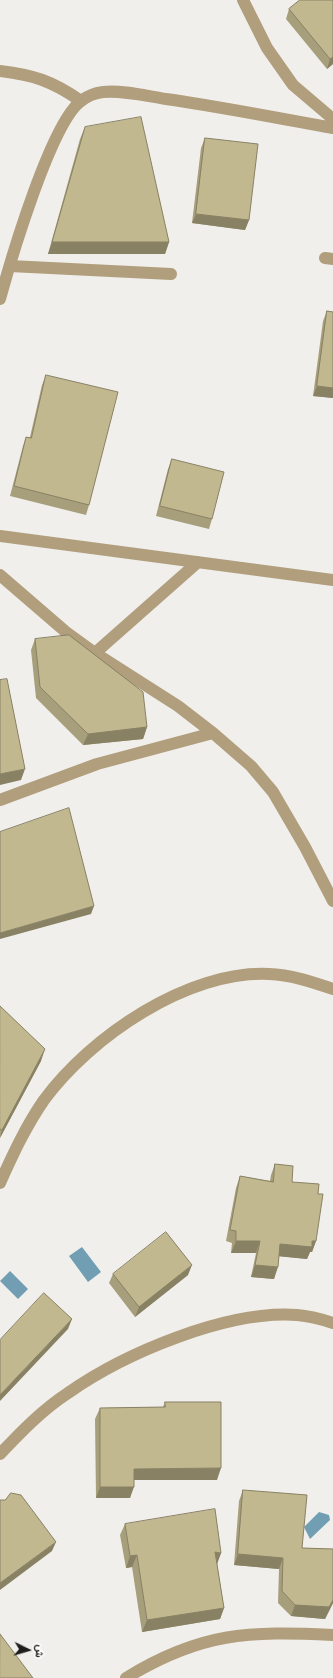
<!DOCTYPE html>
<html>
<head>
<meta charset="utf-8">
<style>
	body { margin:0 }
	#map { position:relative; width:333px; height:1678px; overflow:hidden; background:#f0efec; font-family:Merriweather,Vazirmatn,serif }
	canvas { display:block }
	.north { position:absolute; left:8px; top:1630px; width:40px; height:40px; -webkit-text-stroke:3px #fff; paint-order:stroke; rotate:95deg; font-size:11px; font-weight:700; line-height:16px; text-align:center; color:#1d1d1c }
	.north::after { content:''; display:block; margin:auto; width:14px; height:18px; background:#1d1d1c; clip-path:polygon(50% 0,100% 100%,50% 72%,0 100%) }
</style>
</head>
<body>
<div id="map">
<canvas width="333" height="1678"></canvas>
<div class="north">ش</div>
</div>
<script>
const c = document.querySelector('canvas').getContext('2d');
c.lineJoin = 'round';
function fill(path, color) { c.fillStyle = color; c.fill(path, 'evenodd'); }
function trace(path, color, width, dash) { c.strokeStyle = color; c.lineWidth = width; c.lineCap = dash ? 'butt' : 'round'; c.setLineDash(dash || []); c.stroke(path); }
fill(new Path2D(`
	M82,1247L101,1272L88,1282L69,1256Z
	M10,1271L28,1289L18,1299L0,1281Z
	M319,1512L329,1515L330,1520L310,1539L304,1527Z`), '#719eb2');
trace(new Path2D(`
	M243,0L267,48L293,85L333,119
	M0,71C34,75 52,81 81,101
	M325,258L333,259
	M10,266L171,274
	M0,299C11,259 51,123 81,101C86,97 95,93 103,92C123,90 146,96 166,99C222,107 277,118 333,128
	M0,536L333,580
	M0,575L66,632L95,653L178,706L213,733L251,766L273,792L305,847L333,901
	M95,653L198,562
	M0,800L97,764L213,733
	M0,1183C13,1154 26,1126 44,1100C90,1037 188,970 269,974C292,975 312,982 333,989
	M0,1454C21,1432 42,1410 68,1393C125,1353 227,1310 297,1315C310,1316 321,1319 333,1323
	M126,1678C201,1632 248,1631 333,1635`), '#b19e7c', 12);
fill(new Path2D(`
	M300,0L333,64L327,69L286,19L289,9Z
	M85,127L169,242L165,254H48L80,139Z
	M205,138L249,220L245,230L192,223L201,148Z
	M327,311L333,312V398L313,396L323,321Z
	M46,375L89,505L86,515L10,496L23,446L26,437H30L42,385Z
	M172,459L212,519L209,529L156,516L168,469Z
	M35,639L147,727L143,739L83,745L36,698L31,650Z
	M0,1006L41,1061L0,1138Z
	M275,1164L292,1182L318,1194L316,1241L312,1252H310L307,1259L279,1256L274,1279L251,1277L256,1253H231L232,1243L226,1241L236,1188L240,1176L270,1181L271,1175Z
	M113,1274L188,1275L135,1317L109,1283Z
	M165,1402L217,1480H134L130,1498H96L95,1419L100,1408L163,1407Z
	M243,1490L302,1548L333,1549V1603L325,1619L291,1616L278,1603L279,1569L234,1565L239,1501Z
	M125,1524L221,1553L217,1564L224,1608L220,1619L142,1632L132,1567L126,1568L120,1535Z`), '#a79e7b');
fill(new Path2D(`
	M333,57V64L327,69L330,59Z
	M196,214L249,220L245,230L192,223Z
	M52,242H169L165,254H48Z
	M317,386L333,388V398L313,396Z
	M147,727L143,739L83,745L88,734Z
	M25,769L21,780L0,785V774Z
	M94,906L91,914L0,939V933Z
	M45,1049L41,1061L0,1138L2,1130Z
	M236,1241H260L256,1253H231Z
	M312,1241H316L312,1252H310L307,1259L276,1256L280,1244Z
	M192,1265L188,1275L135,1317L139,1307Z
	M255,1265L278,1267L274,1279L251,1277Z
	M72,1319L68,1329L0,1401V1395Z
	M221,1468L217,1480H130L134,1469Z
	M100,1487H134L130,1498H96Z
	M56,1542L52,1551L0,1590V1583Z
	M215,1552L221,1553L217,1564Z
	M238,1554L283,1558L279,1569L234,1565Z
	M137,1555L132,1567L126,1568L130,1556Z
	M333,1600V1603L325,1619L291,1616L295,1605Z
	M224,1608L220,1619L142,1632L147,1620Z`), '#888164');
const building = new Path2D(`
	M300,0H333V57L330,59L289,9Z
	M141,117L169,242H52L85,127Z
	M205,138L258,144L249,220L196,214Z
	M327,311L333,312V388L317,386Z
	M46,375L118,392L89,505L14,486L26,437L31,438Z
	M172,459L224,472L212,519L160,506Z
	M69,635L143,692L147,727L88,734L40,687L35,639Z
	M7,679L25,769L0,774V680Z
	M69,808L94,906L0,933V832Z
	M0,1006L45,1049L2,1130L0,1129Z
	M275,1164L293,1166L292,1182L319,1184L318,1194H323L316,1241H312V1247L280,1244L278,1267L255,1265L260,1241H236V1231L230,1230L240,1176L273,1182Z
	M166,1232L192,1265L139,1307L113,1274Z
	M44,1293L72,1319L0,1395V1340Z
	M165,1402H221V1468L134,1469V1487H100V1408L165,1407Z
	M243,1490L307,1495L302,1548L333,1549V1600L329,1607L295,1605L282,1591L283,1558L238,1554Z
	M11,1493L21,1495L56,1542L0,1583V1500H5Z
	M215,1509L221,1553L215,1552L224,1608L147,1620L137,1555L130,1556L125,1524Z
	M0,1634L33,1678H0Z`);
fill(building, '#c2b88f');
trace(building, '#888164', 1);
</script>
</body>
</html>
